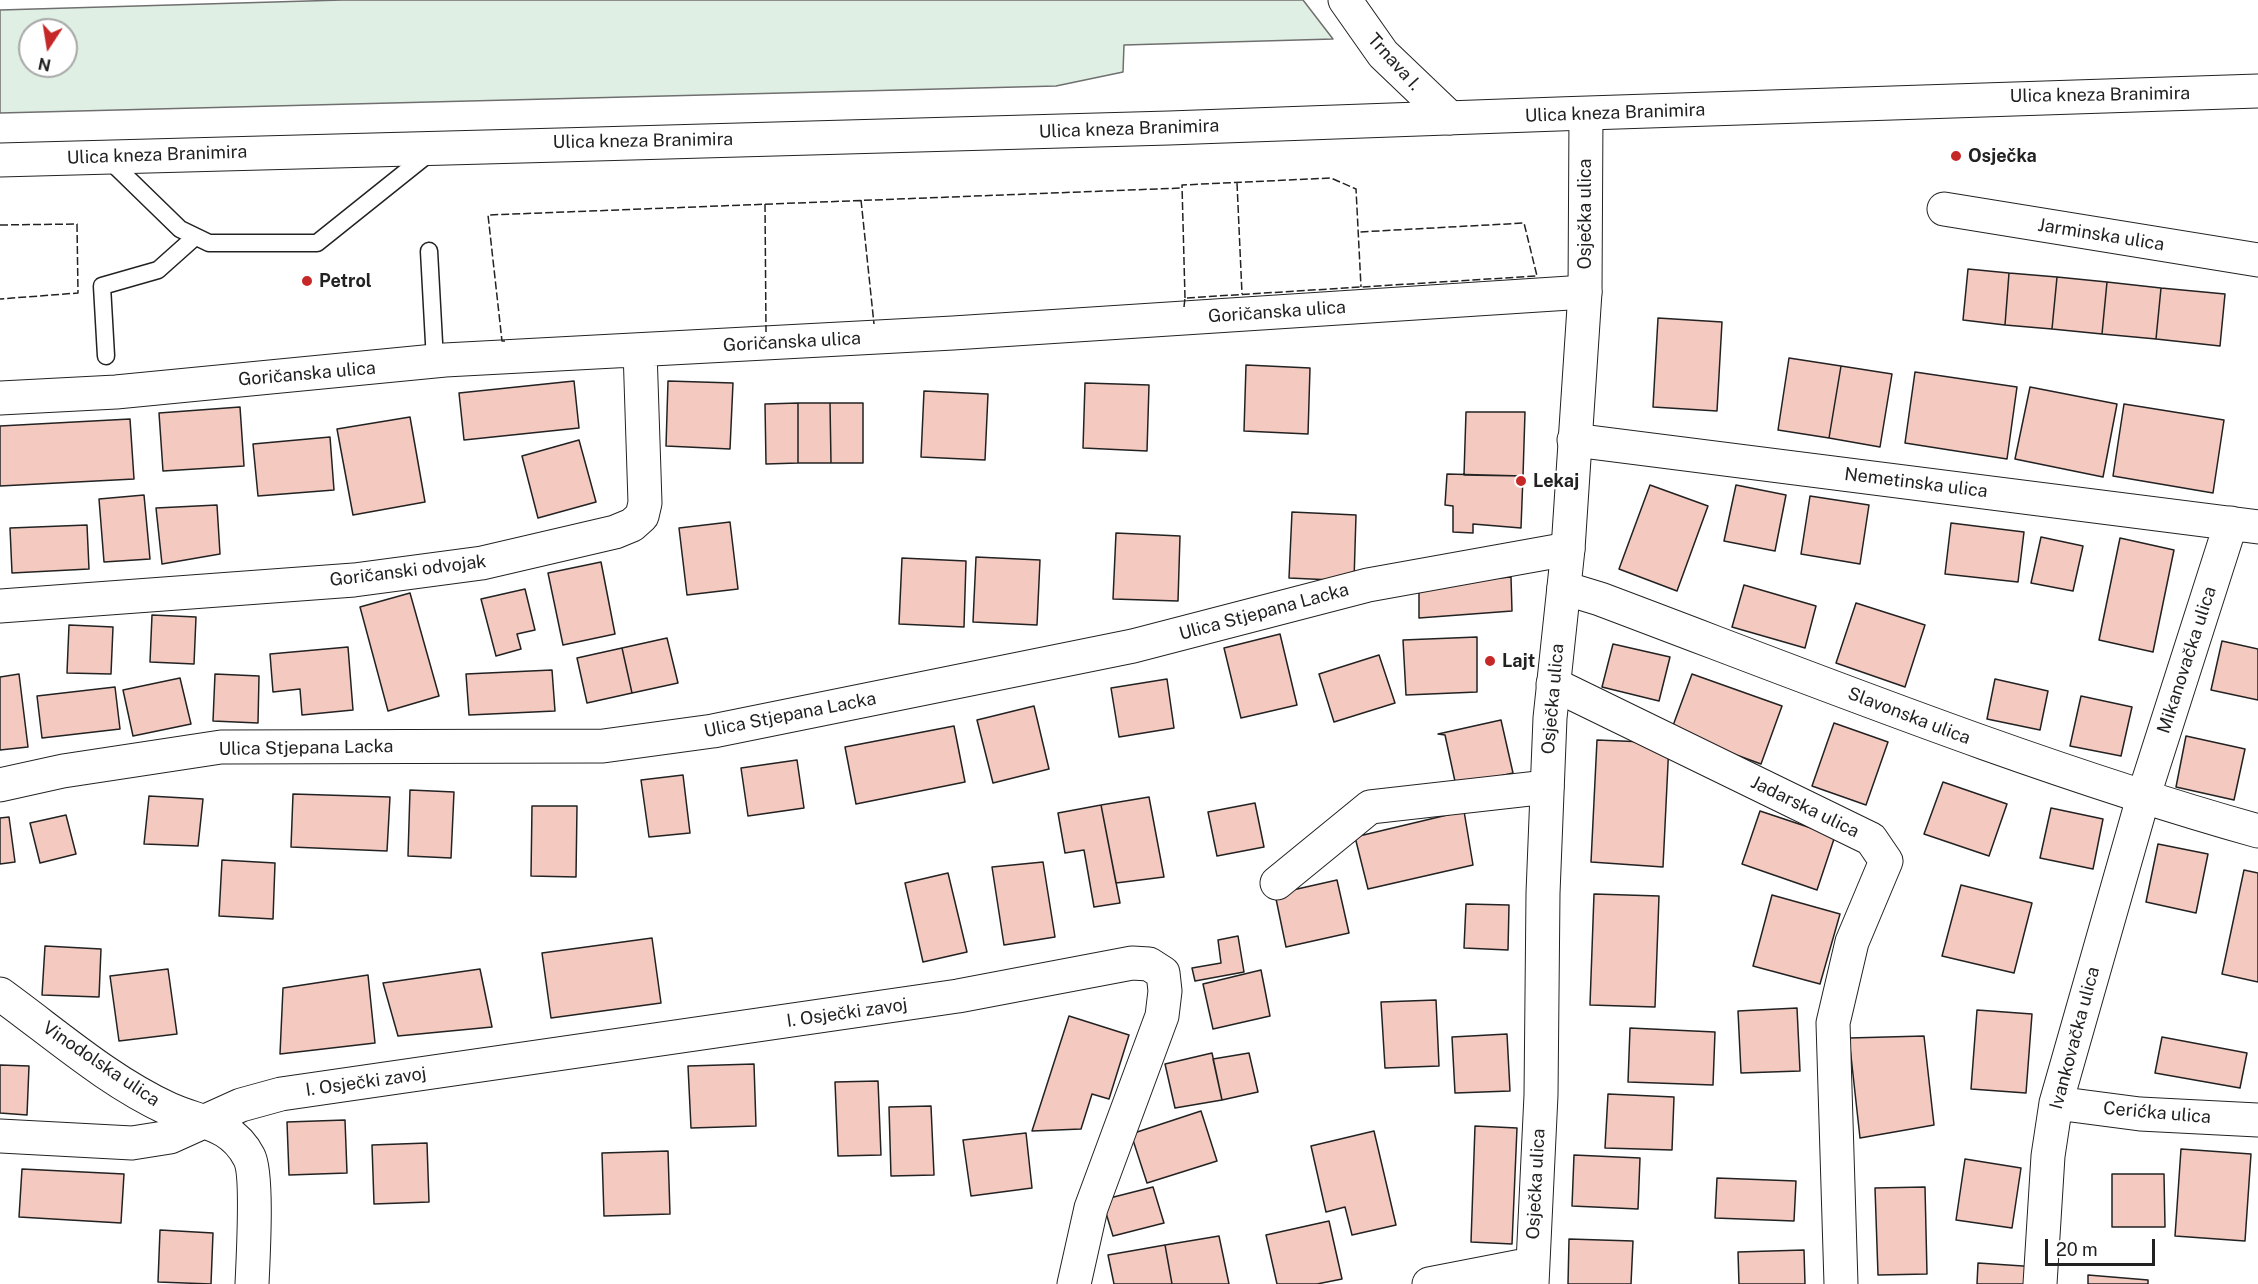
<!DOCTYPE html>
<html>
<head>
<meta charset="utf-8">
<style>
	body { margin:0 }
	#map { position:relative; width:2258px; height:1284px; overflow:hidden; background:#fff; font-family:"Public Sans",sans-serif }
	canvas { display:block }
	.north { position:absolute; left:18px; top:18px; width:60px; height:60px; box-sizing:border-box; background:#fff; border:2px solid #a7a7a7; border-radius:50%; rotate:192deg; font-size:16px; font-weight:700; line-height:24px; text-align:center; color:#222 }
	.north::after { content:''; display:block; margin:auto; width:21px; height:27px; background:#c62828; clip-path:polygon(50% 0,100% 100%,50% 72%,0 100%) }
	.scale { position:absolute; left:2045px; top:1239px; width:110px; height:27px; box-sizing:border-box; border:3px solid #222; border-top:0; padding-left:8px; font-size:18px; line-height:21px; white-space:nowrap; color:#222; -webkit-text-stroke:4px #fff; paint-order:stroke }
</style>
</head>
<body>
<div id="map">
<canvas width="2258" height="1284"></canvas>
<div class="north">N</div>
<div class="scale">20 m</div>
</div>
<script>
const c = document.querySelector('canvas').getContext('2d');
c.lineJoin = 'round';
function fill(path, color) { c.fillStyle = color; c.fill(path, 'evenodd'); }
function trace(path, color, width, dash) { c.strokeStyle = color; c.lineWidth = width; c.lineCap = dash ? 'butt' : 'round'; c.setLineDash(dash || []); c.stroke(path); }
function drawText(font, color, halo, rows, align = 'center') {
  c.font = font + ' "Public Sans",sans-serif'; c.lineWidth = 4.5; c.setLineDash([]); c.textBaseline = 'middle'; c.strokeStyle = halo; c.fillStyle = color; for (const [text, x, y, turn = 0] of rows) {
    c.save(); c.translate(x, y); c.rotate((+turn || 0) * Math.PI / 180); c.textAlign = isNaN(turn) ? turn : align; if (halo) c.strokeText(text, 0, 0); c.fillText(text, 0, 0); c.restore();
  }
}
const green = new Path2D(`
	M342,0H1303L1333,39L1124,45L1123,72L1056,86L0,113V10ZM30,30H66V66H30Z`);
fill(green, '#e0efe3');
trace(green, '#6f6f6f', 1.5);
const building = new Path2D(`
	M1968,269L2009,273L2005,325L1963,320Z
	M2009,273L2057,277L2052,329L2005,325Z
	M2057,277L2107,282L2102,334L2052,329Z
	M2107,282L2161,288L2156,339L2102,334Z
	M2161,288L2225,294L2220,346L2156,339Z
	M1658,318L1722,322L1717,411L1653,407Z
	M1789,358L1841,366L1829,438L1778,430Z
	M1246,365L1310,368L1308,434L1244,431Z
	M1841,366L1892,374L1880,447L1829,438Z
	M1915,372L2017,387L2007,459L1905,443Z
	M574,381L579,428L464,440L459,393Z
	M668,381L733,383L730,449L666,446Z
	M1085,383L1149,385L1147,451L1083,448Z
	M2030,387L2117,404L2103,477L2015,459Z
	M924,391L988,394L985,460L921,457Z
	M798,403H830L831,463H798Z
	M798,403V463L766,464L765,404Z
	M830,403H863V463H831Z
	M2124,404L2224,420L2213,493L2113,476Z
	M240,407L244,466L163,471L159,413Z
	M1466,412H1525L1523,476L1464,475Z
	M410,417L425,502L353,515L337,429Z
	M130,419L134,479L0,486V426Z
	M330,437L334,490L258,496L253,444Z
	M579,440L596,502L538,518L522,456Z
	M1447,474L1523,476L1521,528L1473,524V533L1453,532V506L1445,505Z
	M1650,485L1708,506L1677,591L1619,569Z
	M1736,485L1786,495L1775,551L1724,541Z
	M144,495L150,559L104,562L99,499Z
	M1810,496L1869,505L1860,564L1801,554Z
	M217,505L220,554L162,564L156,508Z
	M1292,512L1356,515L1354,581L1289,578Z
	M730,522L738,589L687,595L679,528Z
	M1951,523L2024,532L2018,582L1945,574Z
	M87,525L89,569L12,573L10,528Z
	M1116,533L1180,536L1178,601L1113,599Z
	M2041,537L2083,546L2073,591L2031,583Z
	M2120,538L2174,550L2153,652L2099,640Z
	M976,557L1040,560L1037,625L973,622Z
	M902,558L966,561L964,627L899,624Z
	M601,562L615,634L563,645L548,573Z
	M1511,577L1512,611L1419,618V585Z
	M1744,585L1816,606L1805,648L1732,627Z
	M525,589L535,630L517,634L521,649L496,656L481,599Z
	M410,593L439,696L388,711L360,607Z
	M1856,603L1925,625L1905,687L1836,663Z
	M152,615L196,617L194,664L150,662Z
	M69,625L113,627L111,674L67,673Z
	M1280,634L1297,705L1241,718L1224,648Z
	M1477,637V692L1406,695L1403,640Z
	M667,638L678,683L632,693L622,648Z
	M2222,641L2258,649V700L2211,690Z
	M1613,644L1670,657L1659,701L1602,687Z
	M348,647L353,710L302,715L300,689L273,692L270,654Z
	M622,648L632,693L587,703L577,658Z
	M1379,655L1395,703L1334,722L1319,674Z
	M552,670L555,711L469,715L466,674Z
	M19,674L28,747L0,750V677Z
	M215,674L259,676L258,723L213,721Z
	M1692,674L1782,706L1761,764L1671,731Z
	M180,678L191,724L133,736L123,690Z
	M1167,679L1174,728L1119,737L1111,688Z
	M1995,679L2048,691L2040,730L1987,719Z
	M115,687L120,729L42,738L37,696Z
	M2081,696L2132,707L2121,756L2070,746Z
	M1034,706L1049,769L993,783L977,720Z
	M1501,720L1513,773L1456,786L1445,735L1438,734Z
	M1834,723L1888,742L1866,805L1812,786Z
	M954,726L965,782L856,804L845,747Z
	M2186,736L2245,749L2234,800L2176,787Z
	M1597,740L1669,743L1663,867L1591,862Z
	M797,760L804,808L748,816L741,768Z
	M683,775L690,833L649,837L641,780Z
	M1943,782L2007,804L1989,856L1924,834Z
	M410,790L454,792L451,858L408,856Z
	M293,794L390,797L387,851L291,847Z
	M149,796L203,799L198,846L144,844Z
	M1149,797L1164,877L1116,883L1101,805Z
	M1255,803L1264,847L1217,856L1208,812Z
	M1101,805L1120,903L1094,907L1084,850L1065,853L1058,813Z
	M532,806H577L576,877L531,876Z
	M2051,808L2103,819L2093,869L2040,858Z
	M1464,811L1473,865L1368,889L1355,837Z
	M1760,811L1835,836L1817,890L1742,864Z
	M66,815L76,854L40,863L30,823Z
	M9,817L15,862L0,864V818Z
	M2158,844L2208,854L2196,913L2146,902Z
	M222,860L275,863L273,919L219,916Z
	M1043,862L1055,937L1004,945L992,867Z
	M2244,870L2258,873V982L2222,974Z
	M948,873L967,952L923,962L905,883Z
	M1337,880L1349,933L1286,947L1275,894Z
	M1961,885L2032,903L2014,973L1942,956Z
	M1594,894L1659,896L1655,1007L1590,1005Z
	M1772,895L1840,914L1820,984L1753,966Z
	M1466,904L1509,905L1508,950L1464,948Z
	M1238,936L1244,972L1195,981L1192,968L1221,963L1218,940Z
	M652,938L661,1003L551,1018L542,953Z
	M45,946L101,949L99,997L42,995Z
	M168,969L177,1034L119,1041L110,976Z
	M480,969L492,1027L398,1036L383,983Z
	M1261,970L1270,1016L1213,1029L1203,984Z
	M368,975L375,1043L280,1054L283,988Z
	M1436,1000L1439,1066L1385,1068L1381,1002Z
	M1797,1008L1800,1071L1741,1073L1738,1011Z
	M1977,1010L2032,1014L2026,1093L1971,1089Z
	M1069,1016L1129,1035L1109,1099L1092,1094L1081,1129L1032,1131Z
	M1630,1028L1715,1032L1713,1085L1628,1082Z
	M1507,1034L1510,1091L1455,1093L1452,1037Z
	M1924,1036L1934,1125L1860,1138L1849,1038Z
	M2162,1037L2247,1053L2240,1088L2155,1073Z
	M1212,1053L1222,1100L1175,1108L1165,1064Z
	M1249,1053L1258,1092L1222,1100L1213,1059Z
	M754,1064L756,1126L691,1128L688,1066Z
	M0,1065L29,1066L27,1115L0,1113Z
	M878,1081L881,1155L838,1156L835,1082Z
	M1608,1094L1674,1097L1672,1150L1605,1148Z
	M931,1106L934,1175L891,1176L889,1107Z
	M1201,1111L1217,1161L1147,1183L1131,1134Z
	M345,1120L347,1173L289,1175L287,1122Z
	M1475,1126L1517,1128L1512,1244L1471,1242Z
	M1374,1131L1396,1225L1352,1235L1345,1207L1326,1212L1311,1146Z
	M1026,1133L1032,1188L971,1196L963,1140Z
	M427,1143L429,1202L374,1204L372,1145Z
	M2181,1149L2251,1154L2245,1241L2175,1236Z
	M668,1151L670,1214L604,1216L602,1153Z
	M1574,1155L1640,1158L1638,1209L1572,1206Z
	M1965,1159L2021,1168L2012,1228L1956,1220Z
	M22,1169L124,1174L121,1223L19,1217Z
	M2112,1174H2164L2165,1227H2112Z
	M1717,1178L1796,1181L1794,1221L1715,1218Z
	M1153,1187L1164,1223L1113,1236L1102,1200Z
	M1925,1187L1927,1274L1878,1275L1875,1188Z
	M1329,1221L1342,1279L1317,1284H1277L1266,1235Z
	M160,1230L213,1233L211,1284L158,1282Z
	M1219,1236L1229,1284H1172L1165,1245Z
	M1569,1239L1633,1241L1631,1284H1568Z
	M1165,1245L1172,1284H1114L1108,1255Z
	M1804,1250L1805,1284H1739L1738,1252Z
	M1978,1263L2038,1267L2037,1284H1977Z
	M2088,1275L2148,1280V1284H2088Z`);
fill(building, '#f3c9c0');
trace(building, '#222', 1.5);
const service = new Path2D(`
	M106,157L180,229L209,243H317L432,151
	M429,251L435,361
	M106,356L102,286L158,270L195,237`);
const minor = new Path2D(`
	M1944,209L2258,260
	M0,398L116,392L445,360L953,333L1585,292
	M1574,440L2258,527
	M1564,588L1600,599C1818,681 2034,768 2258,831
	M0,606L354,580L482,563L615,532L632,525L642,516L645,503L640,350
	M1553,684L1871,839L1886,861L1852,942L1833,1023L1841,1284
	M0,785L63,771L221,747L603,746L713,731L1133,646L1368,585L1568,549
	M1277,883L1370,807L1547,787
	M0,994C54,1033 108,1081 169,1109C199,1123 231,1122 249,1157C258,1173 253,1261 252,1284
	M2056,1103L2140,1114L2258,1120
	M0,1136L132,1143L170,1137L241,1105L281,1094L958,996L1132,963L1149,964L1163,973L1165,991L1162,1016L1091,1208L1074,1284
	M2040,1284L2048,1156L2056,1103L2143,798L2231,523`);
const tertiary = new Path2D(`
	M1345,0L1383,54L1450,118
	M1429,1284L1532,1264
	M1532,1284L1541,1095L1543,893L1550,718L1568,549L1585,292L1586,114`);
const secondary = new Path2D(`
	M0,160C390,148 779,141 1169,128C1532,116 1895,100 2258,91`);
trace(service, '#222', 19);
trace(minor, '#222', 35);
trace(tertiary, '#222', 35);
trace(secondary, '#222', 35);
trace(service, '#fff', 16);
trace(minor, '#fff', 33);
trace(tertiary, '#fff', 33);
trace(secondary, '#fff', 33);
trace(new Path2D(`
	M1237,183L1242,294
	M861,200L874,324
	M765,204L766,332
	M0,225L77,224L78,293L0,299
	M1185,298L1182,185L1331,178L1356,189L1361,287
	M1184,307L1185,298L1537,276L1524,223L1359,232
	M505,341H502L488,215L1182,188`), '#222', 1.5, [8, 3]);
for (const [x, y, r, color] of [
	[1956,156,6,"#c62828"],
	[307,281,6,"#c62828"],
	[1521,481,6,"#c62828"],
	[1490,661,6,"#c62828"]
]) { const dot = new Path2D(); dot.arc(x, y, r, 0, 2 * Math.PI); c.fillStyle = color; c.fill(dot); trace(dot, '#fff', 2); }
drawText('18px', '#222', '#fff', [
	["Trnava I.",1394,62,48],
	["Ulica kneza Branimira",2100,95,-1],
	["Ulica kneza Branimira",1615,113,-2],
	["Ulica kneza Branimira",1129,129,-2],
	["Ulica kneza Branimira",643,141,-1],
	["Ulica kneza Branimira",157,155,-2],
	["Osječka ulica",1585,214,-90],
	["Jarminska ulica",2101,235,9],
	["Goričanska ulica",1277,312,-4],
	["Goričanska ulica",792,342,-3],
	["Goričanska ulica",307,374,-5],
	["Nemetinska ulica",1916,483,7],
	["Goričanski odvojak",408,571,-7],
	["Ulica Stjepana Lacka",1264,612,-15],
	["Mikanovačka ulica",2187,660,-72],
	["Osječka ulica",1553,699,-85],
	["Ulica Stjepana Lacka",790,715,-11],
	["Slavonska ulica",1909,716,21],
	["Ulica Stjepana Lacka",306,748,-1],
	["Jadarska ulica",1805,807,26],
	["I. Osječki zavoj",847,1013,-8],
	["Ivankovačka ulica",2075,1038,-75],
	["Vinodolska ulica",101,1064,34],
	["I. Osječki zavoj",366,1082,-8],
	["Cerićka ulica",2157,1113,5],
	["Osječka ulica",1536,1184,-87]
]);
drawText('bold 18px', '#222', '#fff', [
	["Osječka",1968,156],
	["Petrol",319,281],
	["Lekaj",1533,481],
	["Lajt",1502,661]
], 'left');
</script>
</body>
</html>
